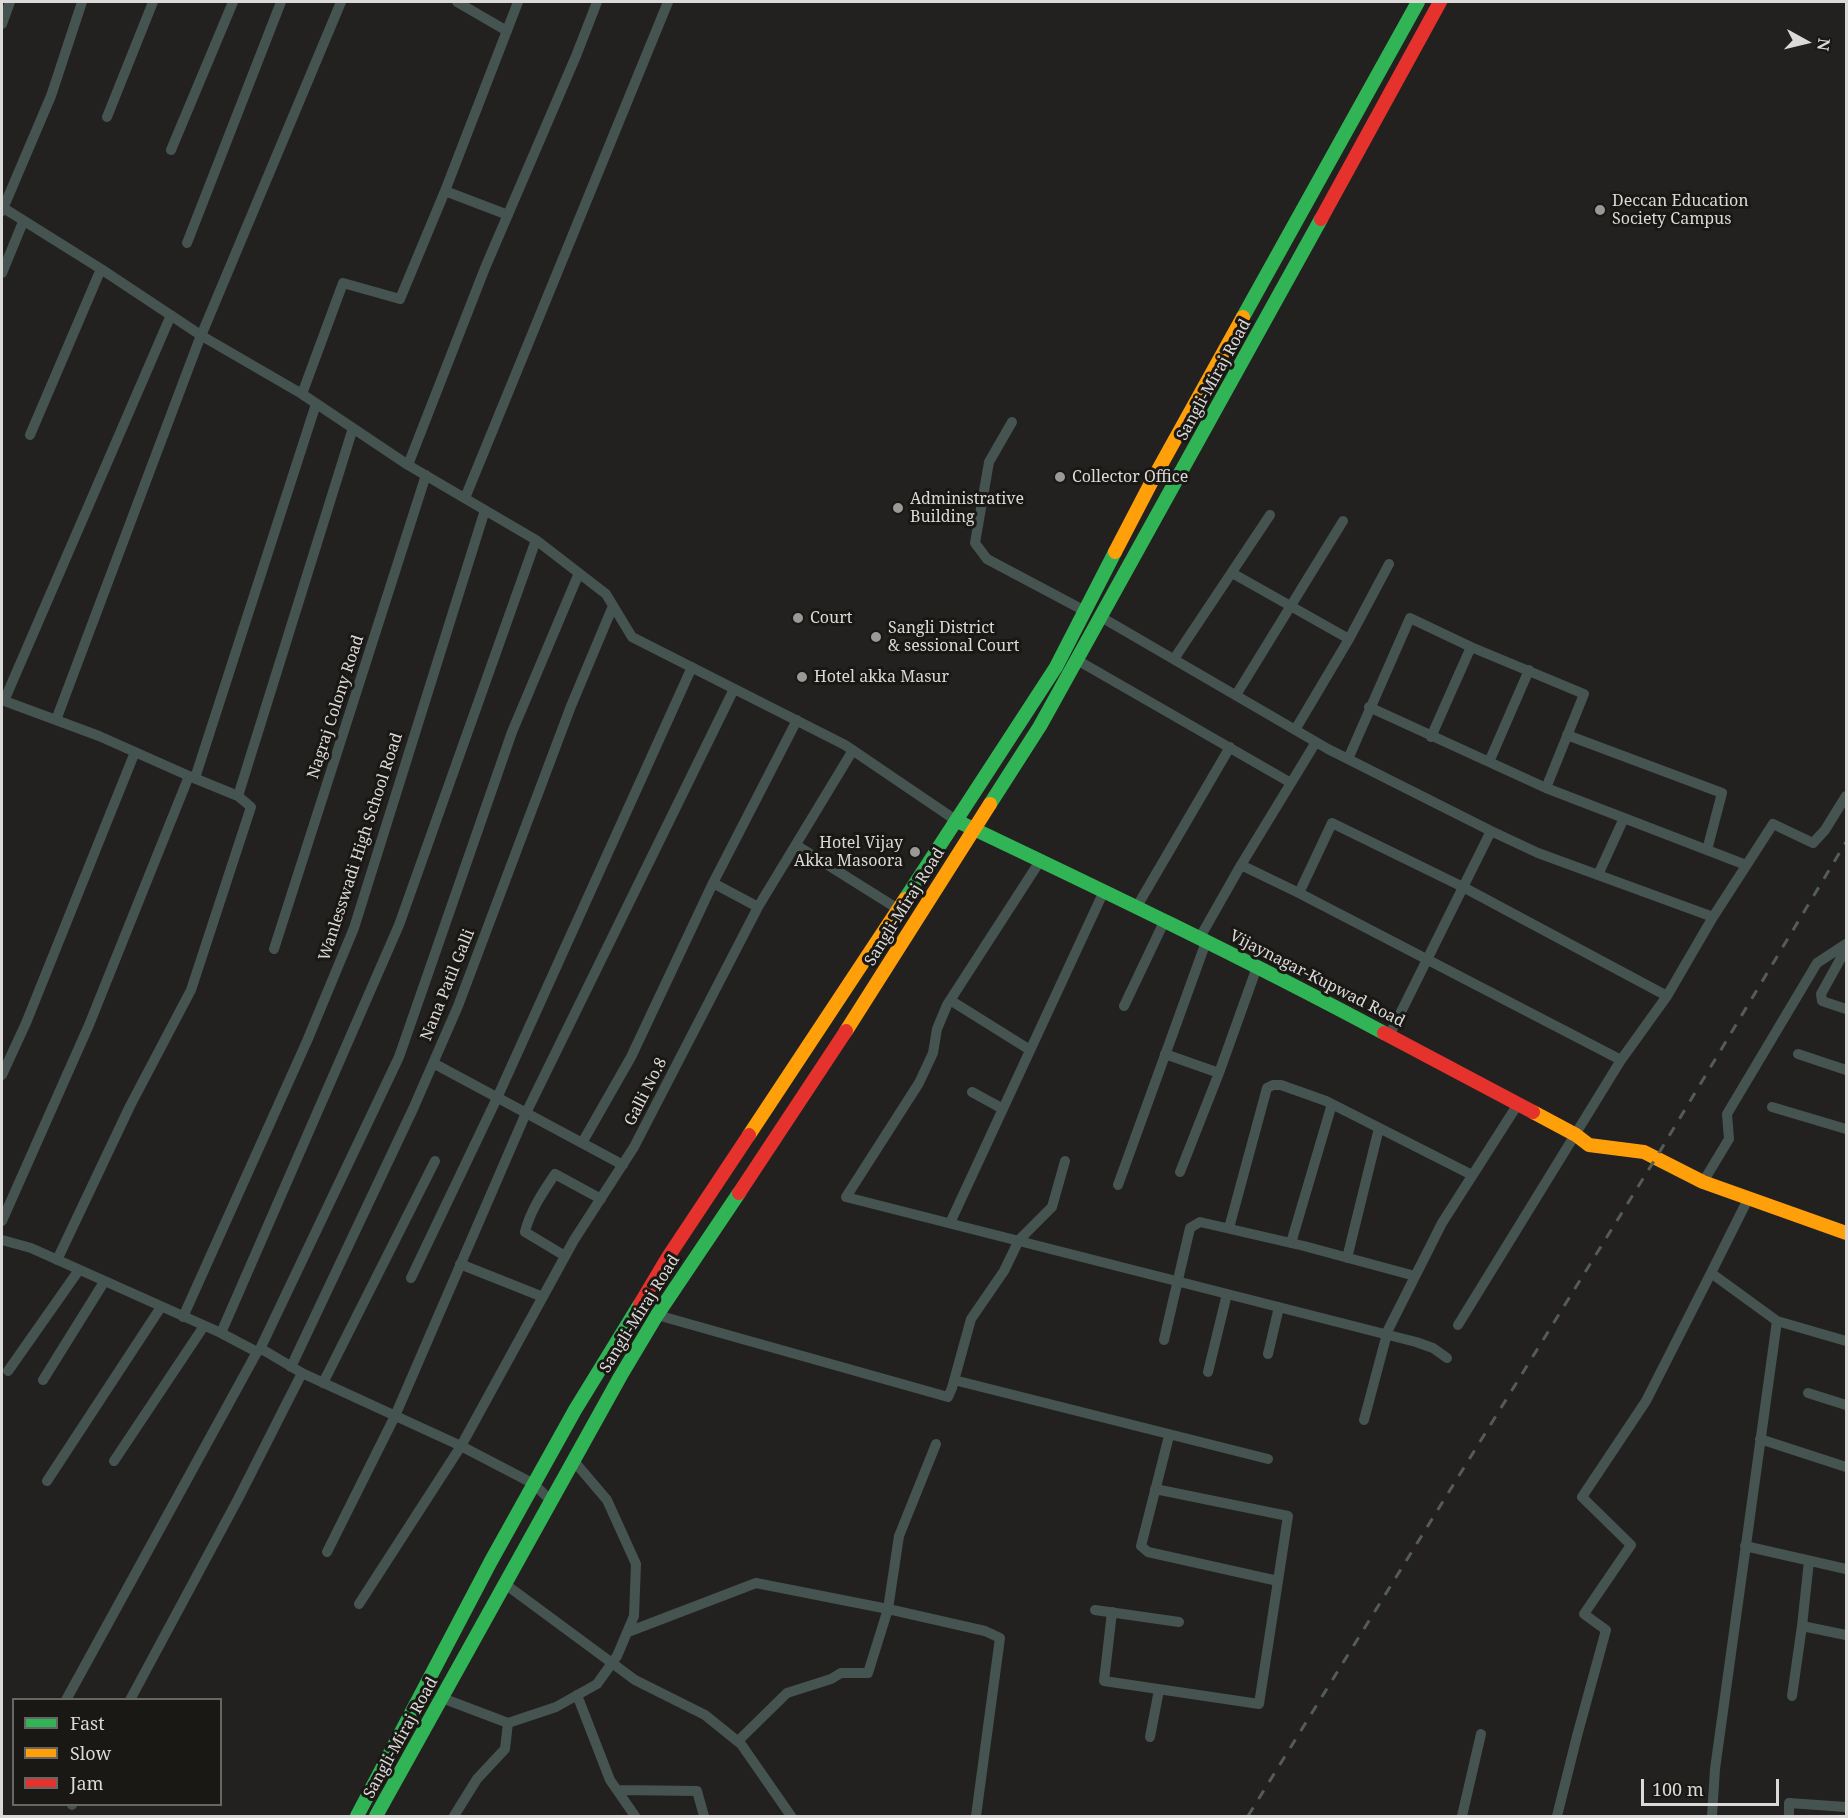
<!DOCTYPE html>
<html>
<head>
<meta charset="utf-8">
<style>
	body { margin:0 }
	#map { position:relative; width:1848px; height:1818px; overflow:hidden; background:#22211f; font-family:"Noto Serif",serif }
	canvas { display:block }
	.frame { position:absolute; inset:0; border:3px solid #dbdad8; pointer-events:none }
	.legend { position:absolute; left:12px; top:1698px; width:210px; height:108px; box-sizing:border-box; background:#191815; border:2px solid #676663; margin:0; padding:8px 10px; list-style:none; font-size:18px; color:#dbdad8 }
	.legend li { display:flex; align-items:center; gap:12px; height:30px }
	.legend b { width:30px; border:2px solid #676663 }
	.north { position:absolute; left:1776px; top:12px; width:60px; height:60px; -webkit-text-stroke:4px #191815; paint-order:stroke; rotate:98deg; font-size:16px; font-weight:700; line-height:24px; text-align:center; color:#dbdad8 }
	.north::after { content:''; display:block; margin:auto; width:21px; height:27px; background:#dbdad8; clip-path:polygon(50% 0,100% 100%,50% 72%,0 100%) }
	.scale { position:absolute; left:1641px; top:1779px; width:138px; height:27px; box-sizing:border-box; border:3px solid #dbdad8; border-top:0; padding-left:8px; font-size:18px; line-height:21px; white-space:nowrap; color:#dbdad8; -webkit-text-stroke:4px #191815; paint-order:stroke }
</style>
</head>
<body>
<div id="map">
<canvas width="1848" height="1818"></canvas>
<div class="frame"></div>
<ul class="legend">
<li><b style="height:8px;background:#30b455"></b>Fast</li>
<li><b style="height:8px;background:#ff9f0a"></b>Slow</li>
<li><b style="height:8px;background:#e5322d"></b>Jam</li>
</ul>
<div class="north">N</div>
<div class="scale">100 m</div>
</div>
<script>
const c = document.querySelector('canvas').getContext('2d');
c.lineJoin = 'round';
function trace(path, color, width, dash) { c.strokeStyle = color; c.lineWidth = width; c.lineCap = dash ? 'butt' : 'round'; c.setLineDash(dash || []); c.stroke(path); }
function drawText(font, color, halo, rows, align = 'center') {
  c.font = font + ' "Noto Serif",serif'; c.lineWidth = 6; c.setLineDash([]); c.textBaseline = 'middle'; c.strokeStyle = halo; c.fillStyle = color; for (const [text, x, y, turn = 0] of rows) {
    c.save(); c.translate(x, y); c.rotate((+turn || 0) * Math.PI / 180); c.textAlign = isNaN(turn) ? turn : align; if (halo) c.strokeText(text, 0, 0); c.fillText(text, 0, 0); c.restore();
  }
}
trace(new Path2D(`
	M457,2L507,31
	M2,24L10,2
	M107,117L153,2
	M171,150L233,2
	M445,191L508,215
	M2,207L101,269L202,336L302,394L408,465L536,540L606,594L632,637L845,745L957,821
	M2,211L51,96L82,2
	M187,243L281,2
	M2,273L23,222
	M302,394L343,283L400,299L445,191L518,2
	M1012,422L989,462L975,543L987,559L1085,611
	M30,435L101,269
	M408,465L485,268L576,56L597,2
	M465,498L668,2
	M1232,573L1349,639
	M1101,617L1328,749L1491,831L1538,853L1713,917
	M1174,659L1270,515
	M1077,660L1291,783
	M1236,695L1343,521
	M2,700L99,736L189,776
	M4,701L171,315
	M1369,707L1546,788
	M56,720L198,343L341,2
	M1295,730L1349,639L1389,564
	M1567,735L1722,793L1707,850
	M1431,737L1471,647
	M1348,759L1410,618L1471,647L1584,694L1546,788L1746,865
	M1489,762L1529,670
	M195,778L316,404
	M238,796L353,428
	M796,845L898,909
	M1040,861L947,1005L937,1029L933,1053L919,1083L846,1197L1416,1342L1433,1348L1447,1358
	M1241,865L1299,893L1621,1060
	M1598,875L1624,818
	M1299,893L1332,823L1463,887L1667,996
	M758,907L713,883L797,720
	M1136,908L1230,747
	M1199,939L1241,865L1316,742
	M274,949L426,475
	M1846,949L1821,994L1822,1001L1846,1009
	M950,1000L1030,1050
	M1124,1006L1164,922
	M1390,1034L1491,831
	M1165,1054L1219,1073
	M1798,1054L1846,1070
	M433,1063L623,1165
	M2,1075L26,1023L135,752
	M972,1092L1003,1109
	M1772,1107L1846,1129
	M582,1143L631,1057L713,883
	M1180,1172L1219,1073L1257,967
	M1703,1182L1729,1139L1727,1114L1817,963L1846,944
	M1118,1185L1206,942
	M1749,1197L1711,1273L1777,1321L1846,1341
	M2,1221L89,1025L189,776L238,796L251,807L191,990L130,1106L57,1260
	M950,1223L1104,891
	M1229,1228L1267,1088L1273,1085H1281L1326,1101L1472,1175
	M2,1240L31,1248L221,1333L257,1352L260,1349L265,1351L302,1373L461,1446L534,1484L551,1501
	M1291,1243L1332,1104
	M565,1256L525,1232C530,1211 543,1192 555,1174L601,1199
	M1347,1258L1379,1128
	M460,1264L543,1297
	M411,1278L497,1098L692,667
	M657,1315L948,1397L952,1388L971,1319L1004,1271L1019,1240L1052,1207L1065,1161
	M183,1317L307,1041L354,928L485,510
	M1458,1325L1621,1060L1667,996L1713,917L1773,824L1813,843L1825,830L1846,796
	M221,1333L399,925L536,540
	M1164,1340L1190,1228L1200,1222L1304,1246L1415,1276
	M260,1349L399,1057L512,732L579,573
	M1268,1354L1279,1307
	M291,1367L413,1109L458,1006L571,706L613,606
	M8,1371L79,1270
	M1208,1372L1227,1294
	M43,1380L104,1282
	M954,1380L1268,1459
	M323,1383L435,1161
	M1808,1393L1846,1405
	M1364,1420L1388,1330L1442,1223L1518,1104
	M1169,1436L1141,1546L1148,1552L1278,1581
	M1760,1439L1846,1467
	M114,1461L204,1326
	M47,1481L161,1307
	M1745,1546L1846,1569
	M327,1552L395,1416L526,1113L734,689
	M505,1584L635,1680L705,1715L741,1744L791,1816
	M359,1604L461,1446L574,1240L634,1147L758,907L853,750
	M1095,1610L1179,1622
	M1112,1612L1104,1681L1259,1704L1288,1516L1155,1489
	M1802,1626L1809,1561
	M628,1632L756,1583L888,1609L985,1631L1000,1638L976,1816
	M577,1695L610,1780L635,1816
	M1792,1696L1802,1626L1846,1635
	M442,1698L508,1723L556,1707L597,1684L617,1656L634,1616L636,1564L607,1500L573,1460
	M66,1700L257,1352
	M130,1700L238,1499L302,1373
	M1150,1737L1159,1690
	M738,1741L787,1693L831,1679L841,1673H868L888,1609L899,1536L936,1444
	M618,1790L697,1791L704,1816
	M72,1805V1804
	M454,1816L477,1779L505,1749L508,1723
	M1462,1816L1481,1734
	M1557,1816L1577,1736L1606,1630L1584,1614L1631,1545L1582,1497L1646,1401L1711,1273
	M1712,1816L1715,1769L1777,1321
	M1789,1816V1803L1846,1807`), '#455451', 10);
trace(new Path2D(`
	M1243,317L1418,2
	M990,804L1040,726L1321,219
	M957,821C1100,889 1244,958 1384,1033
	M905,899L1056,667L1115,552
	M357,1816L491,1561L575,1410L640,1304
	M376,1816L620,1377L657,1315L739,1193`), '#30b455', 14);
trace(new Path2D(`
	M1115,552L1152,481L1243,317
	M846,1031L990,804
	M1533,1112L1576,1135L1589,1145L1644,1152L1703,1182L1846,1233
	M749,1135L905,899`), '#ff9f0a', 14);
trace(new Path2D(`
	M1321,219L1440,2
	M1384,1033L1533,1112
	M739,1193L846,1031
	M640,1304L668,1257L749,1135`), '#e5322d', 14);
trace(new Path2D(`
	M1248,1816L1654,1161L1846,842`), '#545c5a', 3, [10, 10]);
for (const [x, y, r, color] of [
	[1600,210,6,"#9a9997"],
	[1060,477,6,"#9a9997"],
	[898,508,6,"#9a9997"],
	[798,618,6,"#9a9997"],
	[876,637,6,"#9a9997"],
	[802,677,6,"#9a9997"],
	[915,852,6,"#9a9997"]
]) { const dot = new Path2D(); dot.arc(x, y, r, 0, 2 * Math.PI); c.fillStyle = color; c.fill(dot); trace(dot, '#191815', 2); }
drawText('16px', '#dbdad8', '#191815', [
	["Deccan Education",1612,201],
	["Society Campus",1612,219],
	["Collector Office",1072,477],
	["Administrative",910,499],
	["Building",910,517],
	["Court",810,618],
	["Sangli District",888,628],
	["& sessional Court",888,646],
	["Hotel akka Masur",814,677],
	["Hotel Vijay",903,843,"right"],
	["Akka Masoora",903,861,"right"]
], 'left');
drawText('16px', '#dbdad8', '#191815', [
	["Sangli-Miraj Road",1214,380,-61],
	["Nagraj Colony Road",336,707,-72],
	["Wanlesswadi High School Road",361,847,-72],
	["Sangli-Miraj Road",905,907,-58],
	["Vijaynagar-Kupwad Road",1317,979,27],
	["Nana Patil Galli",448,985,-68],
	["Galli No.8",646,1092,-63],
	["Sangli-Miraj Road",640,1314,-58],
	["Sangli-Miraj Road",401,1738,-61]
]);
</script>
</body>
</html>
